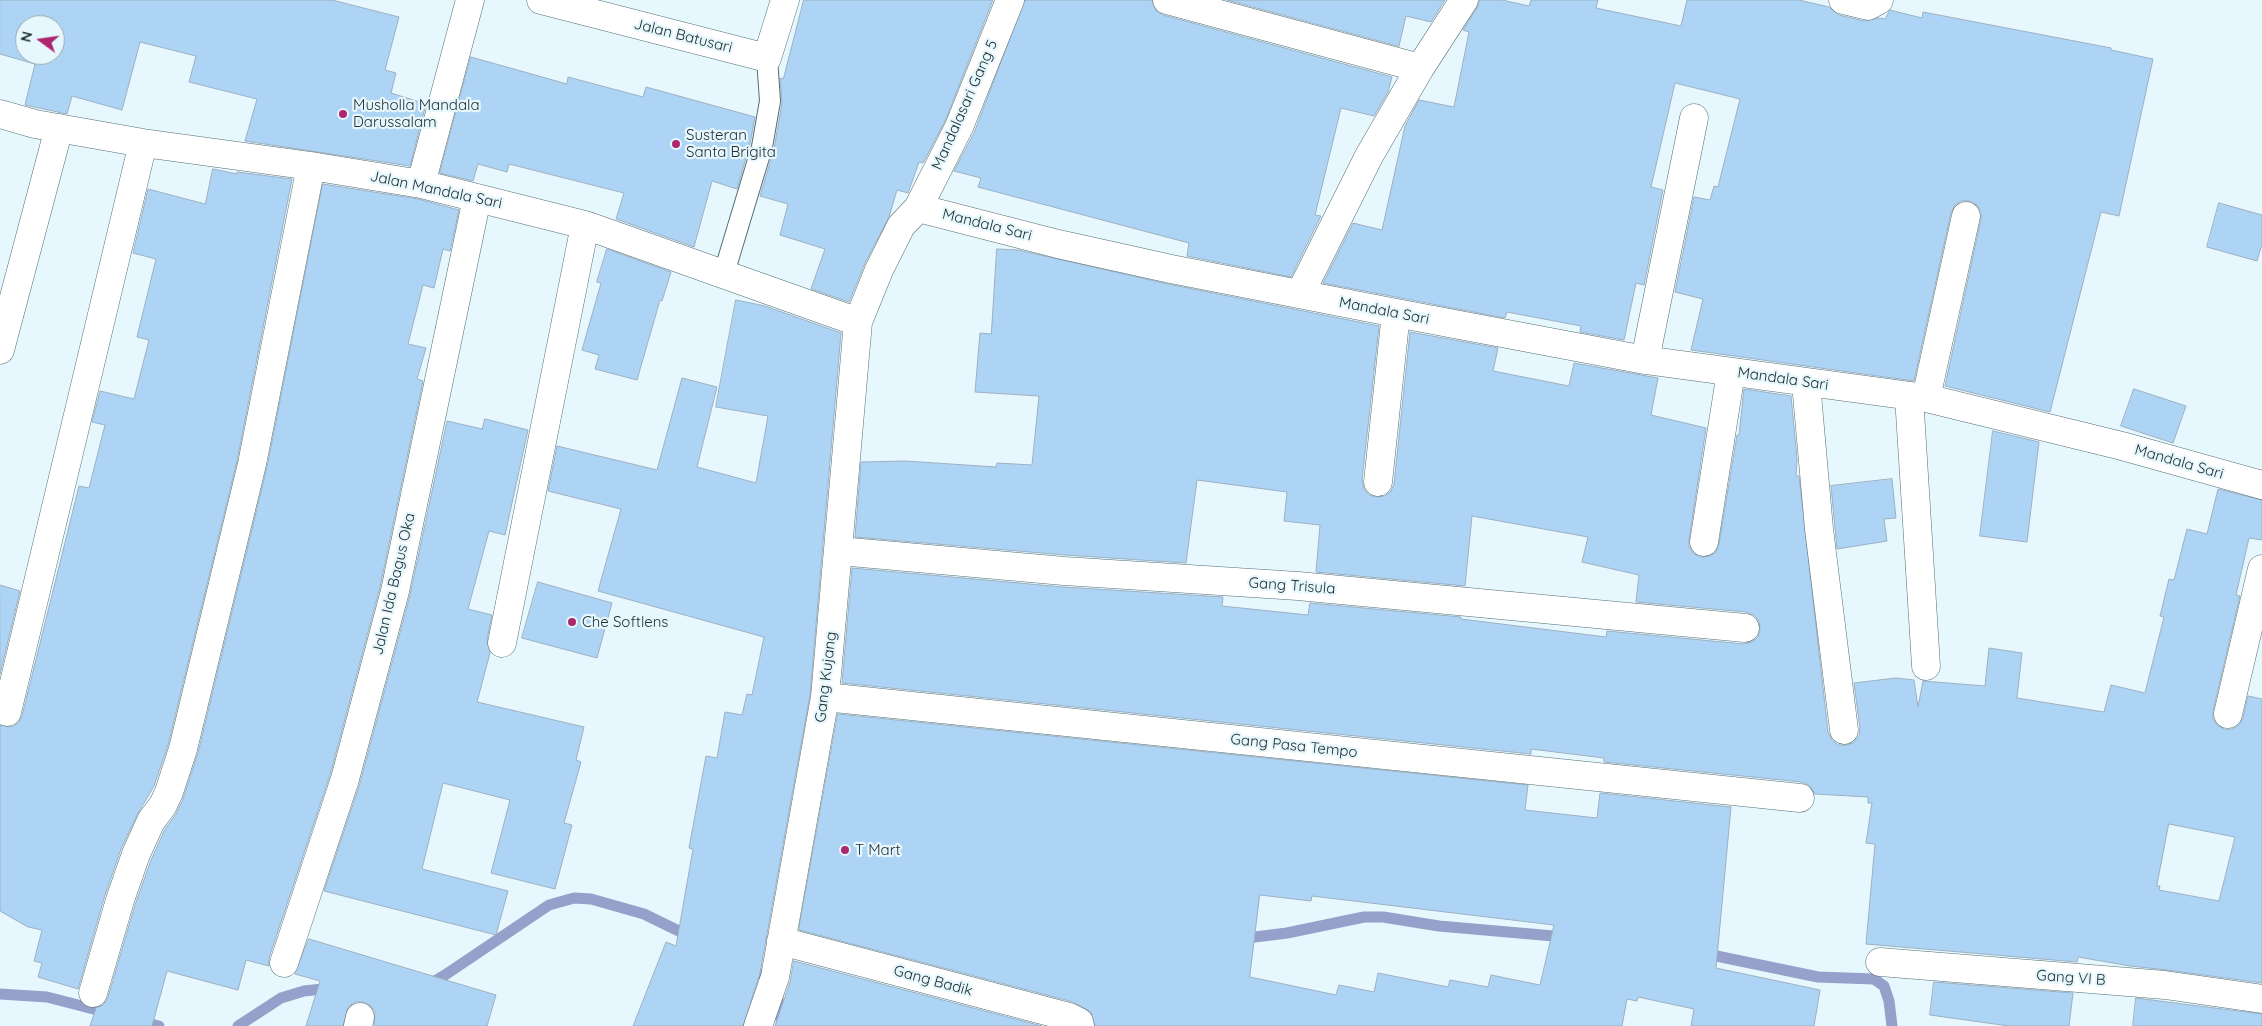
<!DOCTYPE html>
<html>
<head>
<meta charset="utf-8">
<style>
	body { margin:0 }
	#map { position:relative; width:2262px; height:1026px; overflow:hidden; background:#e6f7fd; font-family:Quicksand,sans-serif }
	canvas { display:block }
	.north { position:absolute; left:15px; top:15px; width:50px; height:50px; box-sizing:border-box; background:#e6f7fd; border:1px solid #98a7ac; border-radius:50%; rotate:284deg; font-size:14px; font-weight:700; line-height:20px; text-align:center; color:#232f32 }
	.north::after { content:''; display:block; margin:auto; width:18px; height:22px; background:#ad276e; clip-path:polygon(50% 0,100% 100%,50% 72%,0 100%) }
</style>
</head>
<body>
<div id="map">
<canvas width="2262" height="1026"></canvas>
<div class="north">N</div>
</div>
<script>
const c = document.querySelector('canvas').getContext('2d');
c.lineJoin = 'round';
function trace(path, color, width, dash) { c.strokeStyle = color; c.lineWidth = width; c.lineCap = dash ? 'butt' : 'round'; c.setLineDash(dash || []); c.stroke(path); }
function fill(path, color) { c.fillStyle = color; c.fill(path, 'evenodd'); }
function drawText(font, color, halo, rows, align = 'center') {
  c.font = font + ' Quicksand,sans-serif'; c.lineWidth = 4.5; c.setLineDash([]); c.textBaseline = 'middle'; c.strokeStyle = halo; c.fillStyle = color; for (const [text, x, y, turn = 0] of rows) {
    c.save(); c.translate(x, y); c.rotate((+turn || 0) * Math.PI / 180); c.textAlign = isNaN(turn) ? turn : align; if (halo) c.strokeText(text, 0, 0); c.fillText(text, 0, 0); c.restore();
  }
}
trace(new Path2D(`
	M1239,939L1287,933L1364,917H1383L1439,926L1565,937
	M1702,953L1818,977L1874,979L1884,986L1889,1001L1892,1026
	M747,967L771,980L777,992L782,1026
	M426,982L435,981L445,975L549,905L574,898L591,899L644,914L691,937
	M0,994L47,997L109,1013
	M139,1021L159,1026
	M238,1026L281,998L304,991L332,988`), '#95a1ca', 11);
const building = new Path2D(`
	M0,0H332L399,17L385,70L396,73L391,93L426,104L410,166L245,141L257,99L189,82L196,56L140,42L122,110L72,96L67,114L25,105L35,64L0,54ZM25,25H55V55H25Z
	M804,0H993L945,121L923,163L919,162L908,193L897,190L889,217L865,263L849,302L811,289L825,249L780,235L788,204L760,196L774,149L782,103L780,78L783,79Z
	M1025,0H1152L1156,11L1163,15L1392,77L1388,92L1374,116L1341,108L1315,215L1321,216L1291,277L1187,256L1189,243L978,187L981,178L954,171L974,133Z
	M1227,0H1445L1431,22L1406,16L1399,46Z
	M1480,0H1502L1529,6L1531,0H1598L1596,8L1681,26L1687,0H1799L1829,7L1839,15L1864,21L1879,18L1885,19L1890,10L1922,18L1923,12L2111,48V50L2153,59L2119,216L2101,212L2050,412L1945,386L1981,219V212L1977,205L1969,201H1961L1955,205L1951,213L1914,381L1691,350L1703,299L1675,292L1694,197L1710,200L1714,186L1718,187L1740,99L1675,83L1651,187L1663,190L1644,285L1636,283L1624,340L1580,332L1581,326L1507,312L1505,318L1323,283L1353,223L1382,230L1405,126L1419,100L1454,107L1469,32L1463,30L1477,8Z
	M471,57L567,84L568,77L643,97L646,87L755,117L750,144L737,189L712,181L694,247L616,219L624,193L509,164L507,172L478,164L473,181L440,173Z
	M213,169L237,174V172L292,179L237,461L168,745L154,786L137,815L121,849L105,895L78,989L38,977L42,963L34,961L42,930L28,927L0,911V725L12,727L19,722L22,716L79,486L89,488L105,425L92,422L100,391L134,399L149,340L137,337L156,259L133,253L148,189L205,204Z
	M323,184L418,199L459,210L450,251L443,249L434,288L423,285L408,344L426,348L417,379L423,381L380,587L330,775L269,958V966L246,960L238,990L167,971L152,1026H90L96,1008L103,1005L108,997L135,905L151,860L165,829L176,814L183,799L198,753L267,467Z
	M2219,203L2262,215V244L2257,261L2207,247Z
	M607,249L671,272L662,301L660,300L637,380L595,369L599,355L582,350L601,283L597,282Z
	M997,249L1018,250L1168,284L1379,326L1362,480L1364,489L1369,495L1376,497L1385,496L1391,491L1394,484L1410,332L1498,348L1493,371L1569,386L1574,363L1658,378L1651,415L1706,428L1689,540V547L1694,554L1702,557L1710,556L1716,552L1719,544L1737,435H1739L1744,389L1791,396L1797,459L1796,476H1799L1828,732L1832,740L1838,745H1846L1853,743L1859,736L1860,728L1854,683L1896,678L1914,680L1918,707L1923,681L1985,686L1989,648L2022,653L2017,698L2104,712L2111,685L2145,693L2164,617L2160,616L2169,579L2174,580L2187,529L2207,534L2218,489L2262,500V540L2249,538L2236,595L2240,596L2213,711V719L2218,726L2225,729H2232L2239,725L2243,718L2248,696L2262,699V983L2167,970L2130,966L2078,957L2077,962L1866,944L1875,844L1866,843L1872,803H1868V797L1815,794L1810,786L1802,782L1604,762V758L1531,749V754L842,683L852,568L1063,587L1223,597L1222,606L1308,615L1310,603L1461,617V619L1606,637L1607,631L1744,644L1752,642L1758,637L1760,630L1759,621L1754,615L1746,612L1636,602L1639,575L1582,562L1588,537L1472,516L1465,586L1316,572L1320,525L1284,521L1287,492L1197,480L1186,563L1065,555L855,537L861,462L905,461L996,467L997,463L1032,465L1039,396L975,392L980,333L991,334ZM2169,824L2235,837L2219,901L2159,890L2160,886H2157Z
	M736,300L765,306L841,333L810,695L760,973L743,1026H633L666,942L676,946L693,849L689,848L706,756L717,758L725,712L742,715L747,694L752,695L764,637L598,591L621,509L548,491L557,446L657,470L682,378L717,387L697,467L756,483L768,416L716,407Z
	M2134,389L2186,406L2173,443L2121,426Z
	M485,419L528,430L505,535L489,531L468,609L492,615L487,640L490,653L477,702L584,727L576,760L581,762L564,823L572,825L555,889L491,873L510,800L443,783L422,869L508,891L496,935L324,891L360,783L410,595L447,421L482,429Z
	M1993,431L2039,442L2027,542L1980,536Z
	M1892,479L1896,518L1884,519L1887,541L1837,549L1831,486Z
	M538,582L612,603L597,658L522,638Z
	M0,585L20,591L0,674Z
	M838,714L1528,785L1525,810L1597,818L1600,793L1731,807L1716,968L1820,990L1814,1026H1691L1694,1009L1638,997L1637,1001L1627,999L1622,1026H1095L1091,1012L1073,1002L799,930ZM1260,895L1311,901L1312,896L1554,925L1540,985L1491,975L1488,987L1450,980L1448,987L1378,973L1374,992L1339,985L1336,995L1250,977Z
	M309,939L496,995L487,1026H374L375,1012L370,1005L363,1002H355L348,1007L343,1026H306L320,981L295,974Z
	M794,961L1042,1026H775L790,982Z
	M1934,982L2073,993L2069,1026H2009L1930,1015Z
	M2136,998L2262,1014V1026H2133Z`);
fill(building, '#aed4f5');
trace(building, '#9cb0c1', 1);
const service = new Path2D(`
	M724,273L762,147L770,101L767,58`);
const minor = new Path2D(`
	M541,0L767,58L785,0
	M1167,0L1420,68
	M1843,0L1868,6L1879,0
	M0,114L35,124L143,143L311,166L421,184L585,225L858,322
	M421,184L470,0
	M918,208L1058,244L1171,269L1396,313L1645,360L1926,398L2122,446L2262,485
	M1300,294L1369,156L1420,68L1464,0
	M0,350L59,128
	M1645,360L1694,118
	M1806,383L1819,529L1844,730
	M1909,396L1926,666
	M1926,398L1966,216
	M1378,482L1396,313
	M1704,542L1731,372
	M839,551L1064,571L1298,586L1745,628
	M502,643L585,225
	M825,697L1800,798
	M7,712L143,143
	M2228,714L2262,569
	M781,941L1069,1017L1079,1022L1080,1026
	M1880,962L2165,985L2262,999
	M284,963L345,779L395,591L477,198
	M93,993L120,900L136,854L151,821L163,805L169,792L183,749L252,464L311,166
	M358,1026L360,1017
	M758,1026L775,977L825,697L858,322L879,270L901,226L918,208L959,127L1010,0`);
trace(service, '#536e75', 22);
trace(minor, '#536e75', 29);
trace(service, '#fff', 20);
trace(minor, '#fff', 28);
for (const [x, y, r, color] of [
	[343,114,5,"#ad276e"],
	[676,144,5,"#ad276e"],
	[572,622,5,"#ad276e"],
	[845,850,5,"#ad276e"]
]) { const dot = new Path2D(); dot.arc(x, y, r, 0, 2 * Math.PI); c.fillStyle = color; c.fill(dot); trace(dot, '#e6f7fd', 2); }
drawText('15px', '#232f32', '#e6f7fd', [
	["Jalan Batusari",683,36,14],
	["Mandalasari Gang 5",965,105,-66],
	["Jalan Mandala Sari",436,190,12],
	["Mandala Sari",987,225,14],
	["Mandala Sari",1384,311,11],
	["Mandala Sari",1783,379,8],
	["Mandala Sari",2179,462,16],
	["Jalan Ida Bagus Oka",394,584,-77],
	["Gang Trisula",1292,586,4],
	["Gang Kujang",826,677,-83],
	["Gang Pasa Tempo",1294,746,6],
	["Gang VI B",2071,978,4],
	["Gang Badik",933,981,15]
]);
drawText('15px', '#232f32', '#e6f7fd', [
	["Musholla Mandala",353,105],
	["Darussalam",353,122],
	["Susteran",686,135],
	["Santa Brigita",686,152],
	["Che Softlens",582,622],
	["T Mart",855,850]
], 'left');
</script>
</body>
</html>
